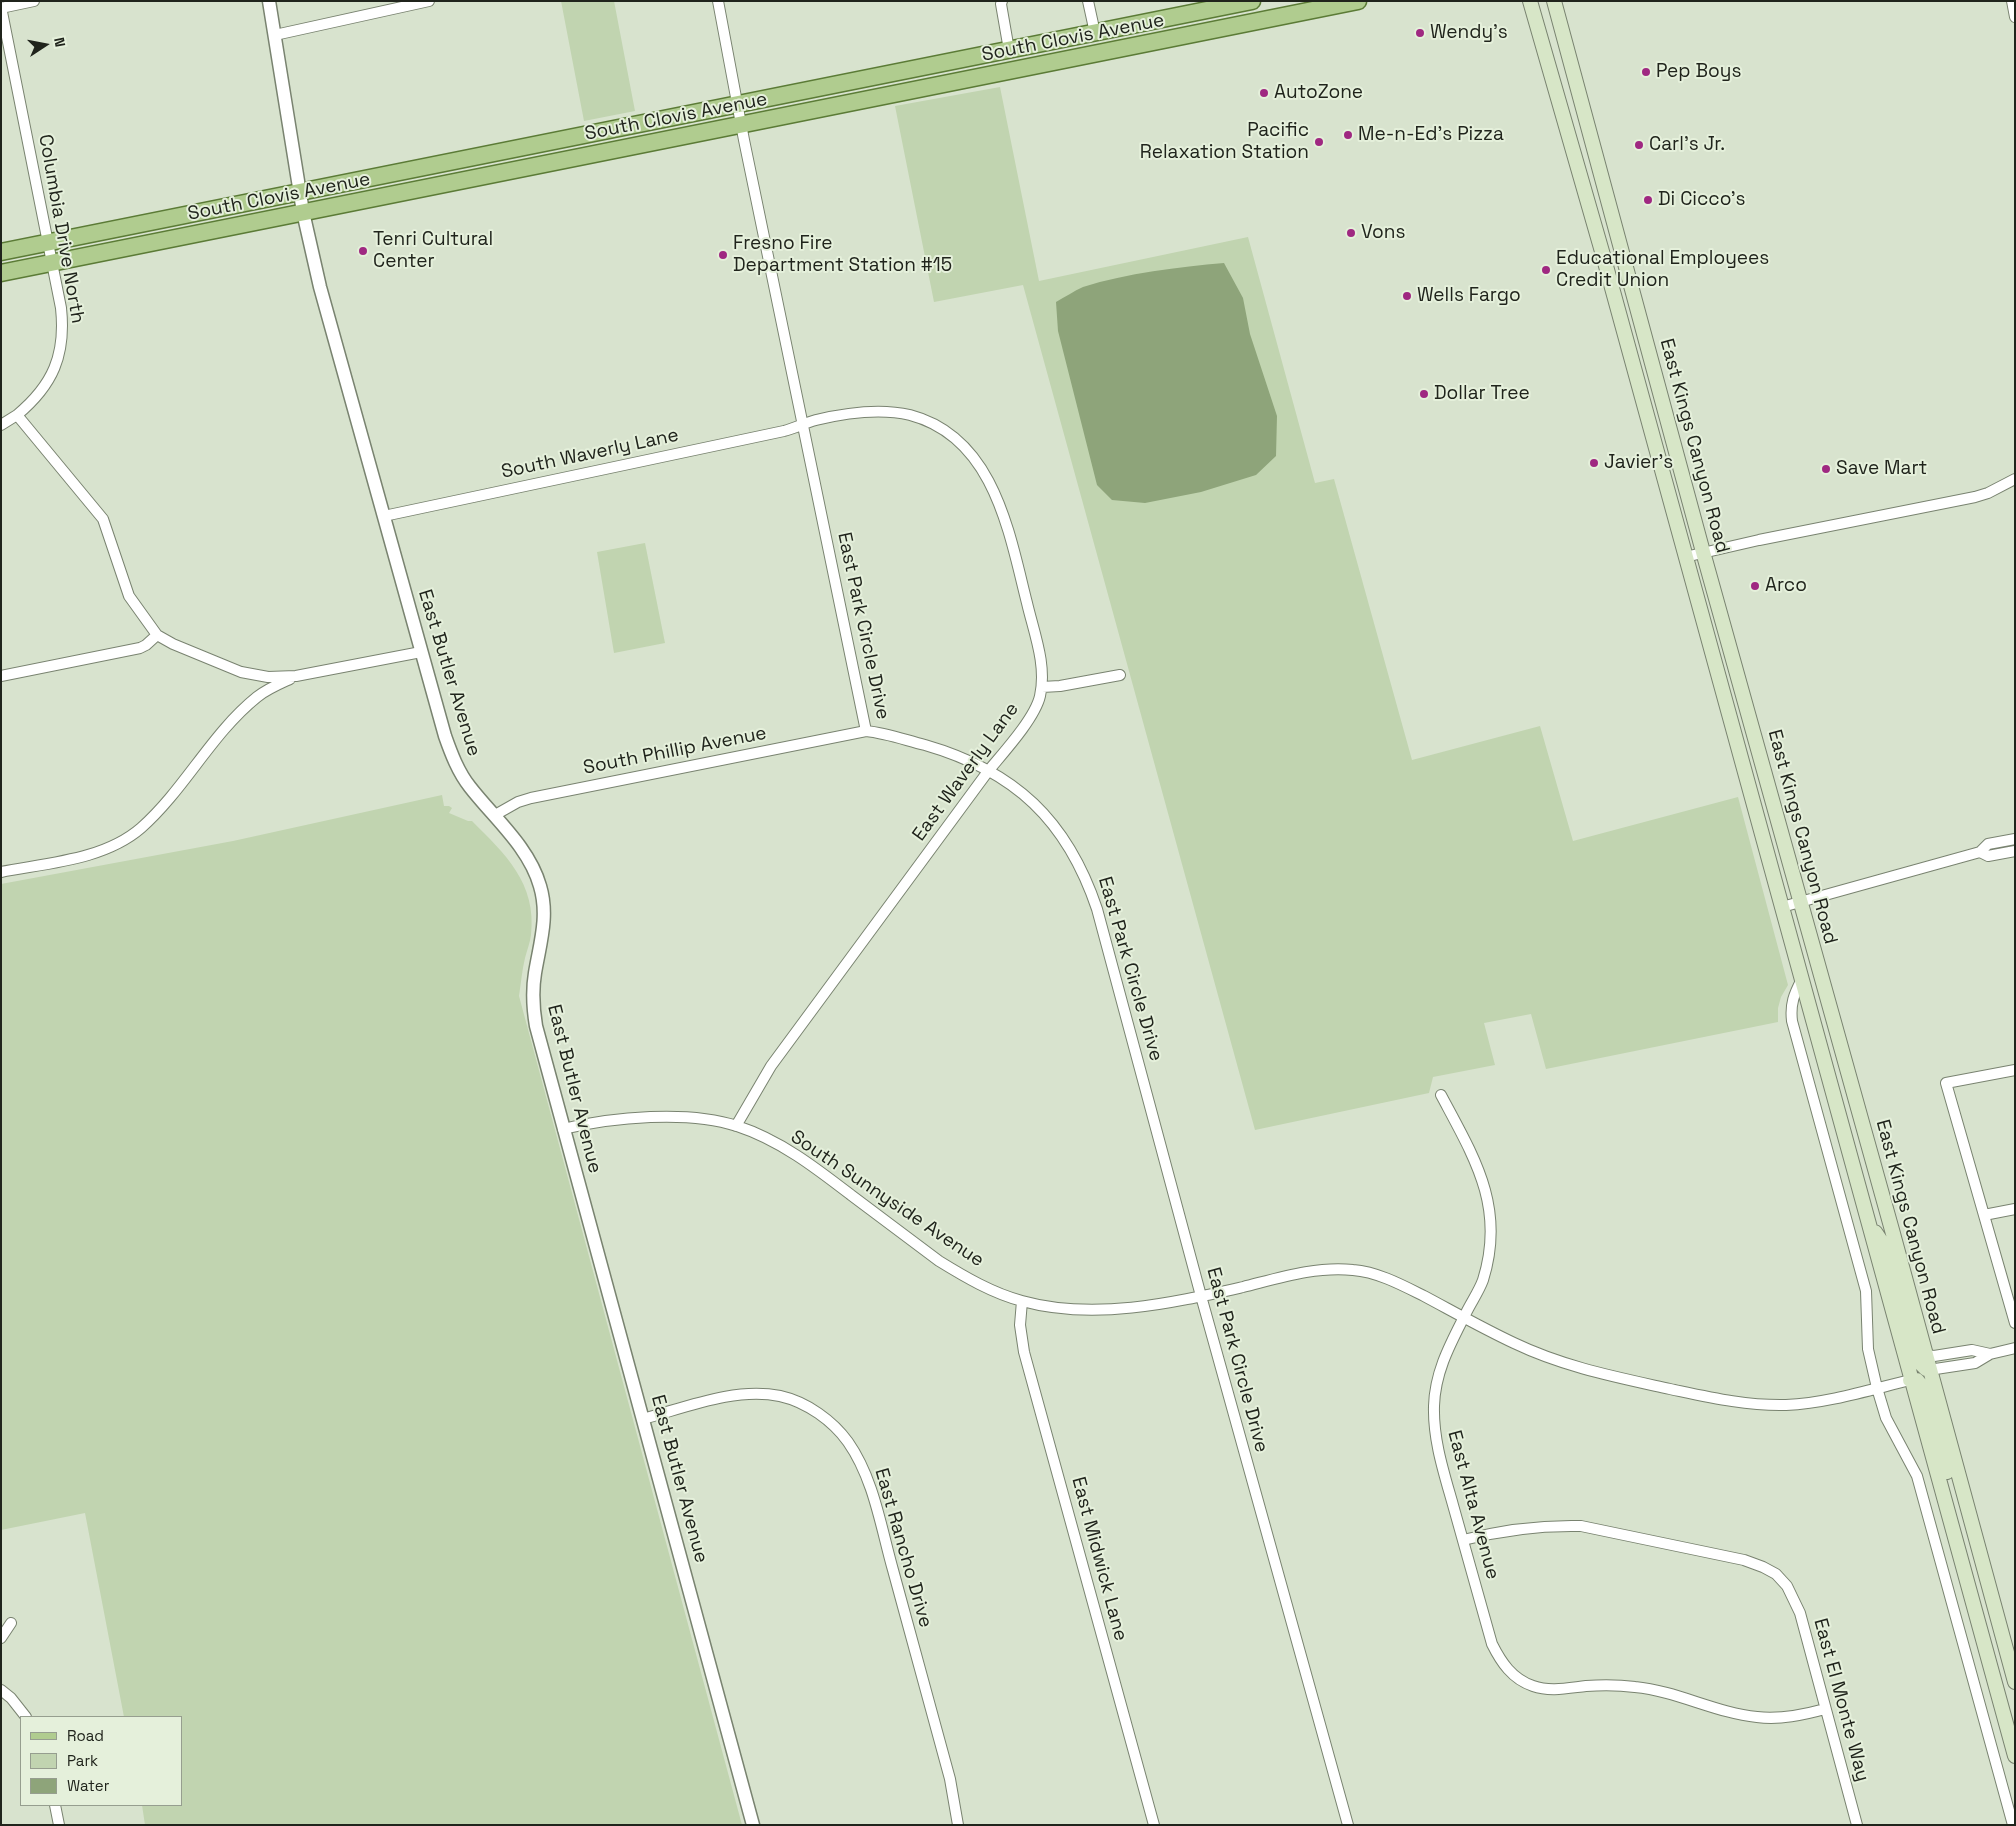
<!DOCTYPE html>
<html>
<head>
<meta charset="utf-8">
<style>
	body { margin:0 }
	#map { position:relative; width:2016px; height:1826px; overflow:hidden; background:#d8e3ce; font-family:"Space Grotesk",sans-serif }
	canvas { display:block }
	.frame { position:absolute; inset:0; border:2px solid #20241c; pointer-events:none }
	.legend { position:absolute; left:20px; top:1716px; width:162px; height:90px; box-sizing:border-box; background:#e5f0db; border:1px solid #969e8f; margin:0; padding:6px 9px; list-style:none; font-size:15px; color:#20241c }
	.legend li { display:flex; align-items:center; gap:10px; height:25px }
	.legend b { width:25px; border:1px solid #969e8f }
	.north { position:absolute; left:20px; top:20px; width:50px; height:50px; -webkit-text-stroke:4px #e5f0db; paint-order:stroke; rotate:79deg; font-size:14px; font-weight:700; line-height:20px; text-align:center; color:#20241c }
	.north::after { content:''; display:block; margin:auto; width:18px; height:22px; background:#20241c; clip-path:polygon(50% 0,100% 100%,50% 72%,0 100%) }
</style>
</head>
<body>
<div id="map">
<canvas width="2016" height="1826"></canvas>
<div class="frame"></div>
<ul class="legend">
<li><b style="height:6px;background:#b0cc8f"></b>Road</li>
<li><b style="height:14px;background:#c1d4b0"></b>Park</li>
<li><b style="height:14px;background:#8ea47a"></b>Water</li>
</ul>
<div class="north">N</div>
</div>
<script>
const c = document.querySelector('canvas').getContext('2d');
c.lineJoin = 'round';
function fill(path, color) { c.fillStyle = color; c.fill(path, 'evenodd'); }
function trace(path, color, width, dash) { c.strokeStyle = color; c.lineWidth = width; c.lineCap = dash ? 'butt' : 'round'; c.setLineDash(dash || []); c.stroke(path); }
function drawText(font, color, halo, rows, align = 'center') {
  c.font = font + ' "Space Grotesk",sans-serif'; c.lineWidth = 4; c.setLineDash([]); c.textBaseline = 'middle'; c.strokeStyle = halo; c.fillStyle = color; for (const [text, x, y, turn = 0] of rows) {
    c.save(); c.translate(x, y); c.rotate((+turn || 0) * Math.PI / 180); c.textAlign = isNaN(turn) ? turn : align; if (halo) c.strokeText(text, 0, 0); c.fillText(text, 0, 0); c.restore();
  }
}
fill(new Path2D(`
	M561,1H614L635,111L584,121Z
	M1000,87L1039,281L1248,237L1315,483L1334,479L1412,760L1540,726L1573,841L1738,797L1788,985L1781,997L1778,1008V1022L1546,1069L1531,1014L1484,1023L1495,1065L1433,1077L1429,1093L1255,1130L1023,285L934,302L895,106Z
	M645,543L665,643L614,653L597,552Z
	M442,795L444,806H449L452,808L449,813L468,821H472C505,854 537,883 531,935C530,943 527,950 525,958C522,970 521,983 519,996L742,1825H145L142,1805H181V1717H124L85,1513L1,1530V884L233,841Z`), '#c1d4b0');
fill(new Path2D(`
	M1224,263L1243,298L1250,334L1277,416L1276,456L1256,475L1201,492L1145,503L1112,500L1097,485L1058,331L1056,302C1065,297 1074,291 1083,287C1127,273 1179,267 1224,263Z`), '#8ea47a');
const minor = new Path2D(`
	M718,1L744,140L866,731C886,733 905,740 925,745C1015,771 1067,820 1097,909L1201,1296L1348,1825
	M1002,1L1001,4L1009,50
	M1088,1L1095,33
	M2012,1L2015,17
	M1,7L61,308C66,355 53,385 17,415L103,519L129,596L157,635L173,644L241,672L268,677L296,676L421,652
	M1,8L34,1
	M275,35L429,1
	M1,425L17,415
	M384,516L784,431C795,428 805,423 816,420C845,413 880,408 910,415C994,437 1009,532 1027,603C1034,633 1047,665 1040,696C1035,718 1004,752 989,770L771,1066L736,1126
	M1685,557L1759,540L1975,497L1988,493L2015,479
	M1,676L140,648L146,645L157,635
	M1042,687L1060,686L1120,675
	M495,815L518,802L531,798L866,731
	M1980,852L1988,856L2015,851
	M1,872C47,863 104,860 141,828C185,789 211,734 257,697C267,689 279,684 290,679
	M1782,907L1980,852L1988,844L2015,839
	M1802,979C1794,994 1790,1004 1792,1021L1866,1291L1868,1349L1877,1388L1886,1418L1917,1476L2013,1825
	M2015,1070L1946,1083L2015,1323
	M1441,1095C1474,1157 1506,1207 1483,1280C1479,1291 1472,1301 1467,1311C1452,1341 1435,1370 1434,1406C1433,1440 1444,1473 1453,1505C1466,1552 1479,1598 1492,1644C1501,1662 1512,1679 1533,1686C1550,1692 1568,1688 1586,1686C1602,1685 1619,1685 1635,1687C1677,1691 1716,1713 1757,1717C1780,1720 1803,1715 1825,1709
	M563,1129C613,1117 688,1110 737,1126C780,1140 816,1168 851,1195C880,1217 910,1239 939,1261C965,1277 992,1293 1022,1301C1094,1321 1172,1303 1243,1287C1279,1278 1316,1266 1353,1270C1378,1272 1402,1285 1424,1296C1454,1312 1484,1329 1514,1343C1564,1367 1616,1377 1670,1389C1708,1397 1746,1406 1786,1405C1828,1403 1869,1390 1910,1380
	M1984,1215L2015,1209
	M1022,1301L1020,1325L1024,1352L1154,1825
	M1925,1355L1934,1356L1972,1350L1990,1354
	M1929,1370L1975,1363L1990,1354L2015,1348
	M643,1419C687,1407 735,1387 780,1396C807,1402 833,1421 848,1442C874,1479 881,1528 893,1570C912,1640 931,1709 950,1779L958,1825
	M1463,1540C1502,1530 1540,1525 1581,1526L1744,1560L1763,1567L1776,1574L1787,1586L1800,1613L1857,1825
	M1,1638L11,1623
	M1,1690L11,1698L26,1717
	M55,1805L59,1825`);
const tertiary = new Path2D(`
	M269,1L303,212L320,287L445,736C451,753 458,772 470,787C494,818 529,847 540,886C549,916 540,943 535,973C532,991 533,1008 536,1026L753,1825`);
const secondary = new Path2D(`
	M1530,1L1603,255L2015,1756
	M1554,1L1703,552L1892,1230L2015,1682
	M1875,1232L1885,1247L1915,1354L1918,1361L1926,1369
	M1910,1380H1917L1924,1389L1947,1472`);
const primary = new Path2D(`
	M1,252L1252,1
	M1,273L1358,1`);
trace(minor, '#798370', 12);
trace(tertiary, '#798370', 15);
trace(secondary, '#798370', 16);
trace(primary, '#5b7b36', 19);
trace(minor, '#fff', 10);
trace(tertiary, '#fff', 12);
trace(secondary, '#d7e6c7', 14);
trace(primary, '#b0cc8f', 16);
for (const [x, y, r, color] of [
	[1420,33,5,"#9f2881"],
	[1646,72,5,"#9f2881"],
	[1264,93,5,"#9f2881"],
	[1348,135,5,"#9f2881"],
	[1319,142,5,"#9f2881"],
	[1639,145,5,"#9f2881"],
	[1648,200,5,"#9f2881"],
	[1351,233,5,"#9f2881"],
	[363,251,5,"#9f2881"],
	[723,255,5,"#9f2881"],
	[1546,270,5,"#9f2881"],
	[1407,296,5,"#9f2881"],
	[1424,394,5,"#9f2881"],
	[1594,463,5,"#9f2881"],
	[1826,469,5,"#9f2881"],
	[1755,586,5,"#9f2881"]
]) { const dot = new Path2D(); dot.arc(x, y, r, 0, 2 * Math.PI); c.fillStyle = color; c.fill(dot); trace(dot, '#e5f0db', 2); }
drawText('19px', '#20241c', '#e5f0db', [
	["Wendy's",1430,33],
	["Pep Boys",1656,72],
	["AutoZone",1274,93],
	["Pacific",1309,131,"right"],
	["Relaxation Station",1309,153,"right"],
	["Me-n-Ed's Pizza",1358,135],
	["Carl's Jr.",1649,145],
	["Di Cicco's",1658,200],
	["Vons",1361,233],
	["Tenri Cultural",373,240],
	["Center",373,262],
	["Fresno Fire",733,244],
	["Department Station #15",733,266],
	["Educational Employees",1556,259],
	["Credit Union",1556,281],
	["Wells Fargo",1417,296],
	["Dollar Tree",1434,394],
	["Javier's",1604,463],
	["Save Mart",1836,469],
	["Arco",1765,586]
], 'left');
drawText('19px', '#20241c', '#e5f0db', [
	["South Clovis Avenue",1073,38,-11],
	["South Clovis Avenue",676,117,-11],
	["South Clovis Avenue",279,197,-11],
	["Columbia Drive North",61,229,80],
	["East Kings Canyon Road",1694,446,75],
	["South Waverly Lane",590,454,-12],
	["East Park Circle Drive",863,626,78],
	["East Butler Avenue",449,673,73],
	["South Phillip Avenue",675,751,-11],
	["East Waverly Lane",966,772,-54],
	["East Kings Canyon Road",1802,837,75],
	["East Park Circle Drive",1130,969,74],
	["East Butler Avenue",574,1089,76],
	["South Sunnyside Avenue",887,1199,34],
	["East Kings Canyon Road",1910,1227,75],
	["East Park Circle Drive",1237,1360,75],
	["East Butler Avenue",679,1479,75],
	["East Alta Avenue",1473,1505,75],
	["East Rancho Drive",903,1548,74],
	["East Midwick Lane",1099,1559,75],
	["East El Monte Way",1841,1700,75]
]);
</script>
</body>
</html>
